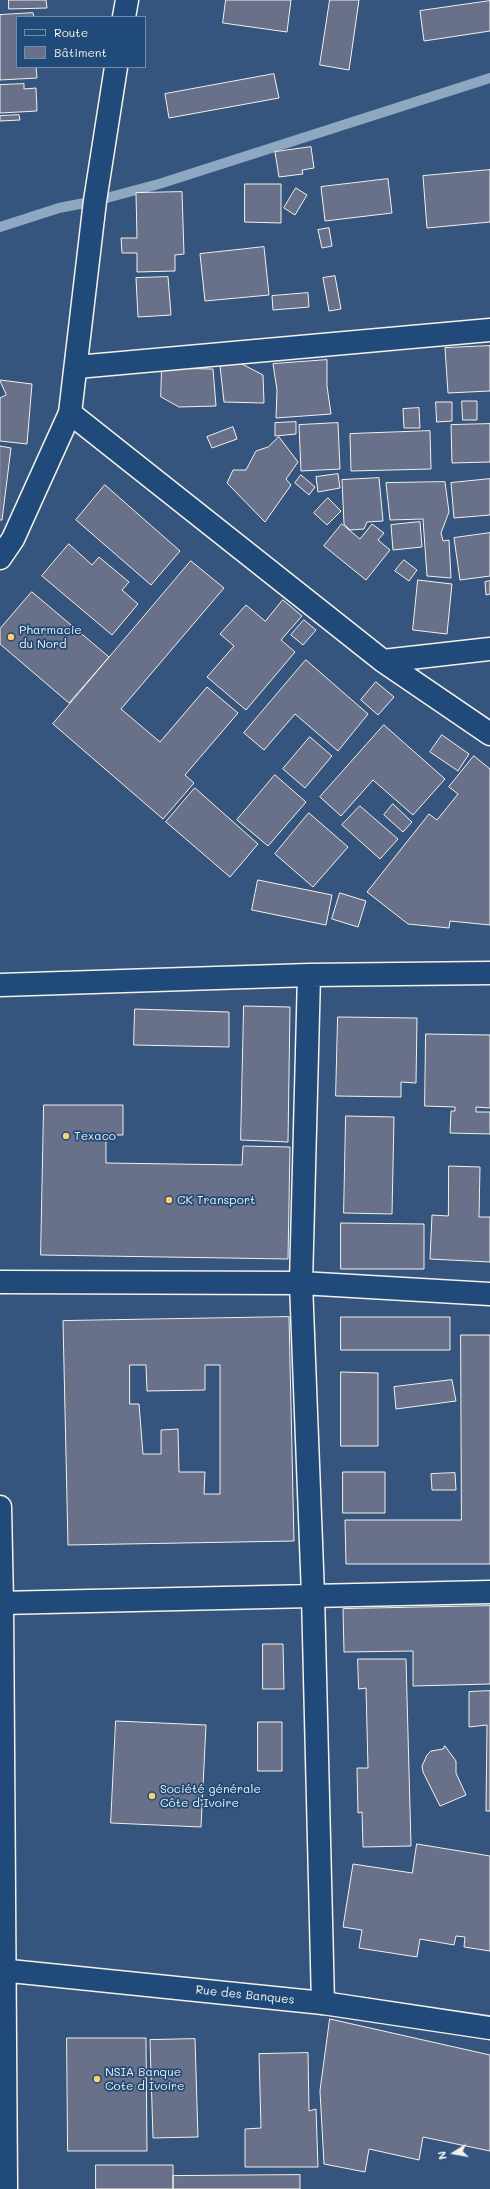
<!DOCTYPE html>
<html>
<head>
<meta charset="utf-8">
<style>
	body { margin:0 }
	#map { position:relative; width:490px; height:2189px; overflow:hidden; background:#35557f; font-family:Mali,sans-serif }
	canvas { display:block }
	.legend { position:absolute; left:16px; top:16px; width:130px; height:52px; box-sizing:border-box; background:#1f4a7a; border:1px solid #748da6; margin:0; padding:5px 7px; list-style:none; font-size:12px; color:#f4f1e8 }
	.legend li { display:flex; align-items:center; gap:8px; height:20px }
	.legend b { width:20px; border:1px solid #748da6 }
	.north { position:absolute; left:434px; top:2133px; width:40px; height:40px; -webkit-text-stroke:3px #1f4a7a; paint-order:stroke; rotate:259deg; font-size:11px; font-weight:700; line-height:16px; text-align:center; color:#f4f1e8 }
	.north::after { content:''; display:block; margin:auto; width:14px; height:18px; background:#f4f1e8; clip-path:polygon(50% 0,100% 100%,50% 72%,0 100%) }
</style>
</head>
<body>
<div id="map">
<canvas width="490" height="2189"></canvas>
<ul class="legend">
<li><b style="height:5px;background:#1f4a7a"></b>Route</li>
<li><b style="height:11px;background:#68708a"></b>Bâtiment</li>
</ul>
<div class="north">N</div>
</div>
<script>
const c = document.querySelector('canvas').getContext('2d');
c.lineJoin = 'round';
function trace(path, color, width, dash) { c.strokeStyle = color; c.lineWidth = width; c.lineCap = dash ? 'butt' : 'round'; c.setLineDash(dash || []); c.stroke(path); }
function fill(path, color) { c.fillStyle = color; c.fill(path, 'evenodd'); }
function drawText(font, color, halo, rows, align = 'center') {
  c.font = font + ' Mali,sans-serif'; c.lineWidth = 3.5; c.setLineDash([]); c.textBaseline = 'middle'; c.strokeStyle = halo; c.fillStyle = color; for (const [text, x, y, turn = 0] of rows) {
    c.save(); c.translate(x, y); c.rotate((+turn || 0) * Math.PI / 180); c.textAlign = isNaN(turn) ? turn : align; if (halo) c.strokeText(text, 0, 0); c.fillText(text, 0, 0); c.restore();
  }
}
trace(new Path2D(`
	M0,227L59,208L95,201L159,184L490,78`), '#8da8c0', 10);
const building = new Path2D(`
	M9,0H46L47,8L9,9Z
	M226,0H291L287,32L223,23Z
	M330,0H359L349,70L320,65Z
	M490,1V31L424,41L420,11Z
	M33,13L34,17H17V67H36L37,78L0,80V15Z
	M274,74L279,98L169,118L165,94Z
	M24,84V89L36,88L37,111L0,113V85Z
	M19,115L20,120L0,121V116Z
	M311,147L314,168L302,170L303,174L279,177L275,152Z
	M490,170V222L427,228L423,176Z
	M388,179L392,213L325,221L321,187Z
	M245,184H281V223L245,222Z
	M296,188L307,195L295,215L284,208Z
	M182,192L184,254L175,255V271L137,272V253H122L121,238H137L136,193Z
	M329,228L332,246L322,248L318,230Z
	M264,247L269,295L205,301L200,254Z
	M335,276L341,309L329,311L323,278Z
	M168,277L171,315L138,317L136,278Z
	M308,293L309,307L273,310L272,296Z
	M490,346V391L448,393L445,348Z
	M327,360V386L331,414L276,418L277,390L273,364Z
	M240,363L263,375L264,403L224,402L220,366Z
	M162,368L213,369L216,406L179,407L161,397Z
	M0,380L32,384L27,444L0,441V398L6,395Z
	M462,401H477V420H463Z
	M436,402H452V421L437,422Z
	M419,408L420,428H404L403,409Z
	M296,422V434L275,436V423Z
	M338,423L340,469L301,471L299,425Z
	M490,424V462L452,463L451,425Z
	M233,427L237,439L212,448L207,437Z
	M430,431L431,469L351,471L350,434Z
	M279,437L298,462L286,479L291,485L265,522L227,483L233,470H246L256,451L268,447Z
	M0,446L11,448L2,520H0Z
	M338,474L340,488L318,492L316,477Z
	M301,475L315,487L309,495L295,483Z
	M379,478L383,521L367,522L364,529L350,530L344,524L342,480Z
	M490,479V515L454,518L451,483Z
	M445,482L449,512L441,533L443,541L449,540L451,578L427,576L423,519L390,520L386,483Z
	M105,485L180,551L151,585L76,520Z
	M328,498L341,511L327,525L314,513Z
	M420,522L422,547L393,550L391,525Z
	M342,524L360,539L372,524L384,533L378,540L390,550L366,580L324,546Z
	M490,533V576L460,580L454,538Z
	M69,544L92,565L99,557L129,582L122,590L138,604L112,635L42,576Z
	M404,560L417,570L409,581L395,571Z
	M191,561L224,588L121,709L160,742L207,687L238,713L185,775L194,783L163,819L53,724Z
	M418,580L452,584L447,634L413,630Z
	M490,581V594L486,595L485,582Z
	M32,592L109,657L69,703L0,644V629Z
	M283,600L302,616L281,640L295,652L246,710L207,677L234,646L220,634L246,605L265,621Z
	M304,620L316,630L303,645L291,635Z
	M306,660L368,714L338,751L295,714L264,750L244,733Z
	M376,682L394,697L378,715L361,700Z
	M384,725L445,779L413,815L373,780L341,816L320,797Z
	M442,735L469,754L458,771L430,752Z
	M310,737L332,756L305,788L283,769Z
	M474,756L490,769V925L450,921L449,928L408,924L367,892L429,814L437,820L458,794L449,787Z
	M275,775L306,802L268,846L237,820Z
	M195,788L258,844L230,877L166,822Z
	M393,804L412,822L403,832L384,815Z
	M360,806L398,839L380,859L342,825Z
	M309,813L348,847L313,887L275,854Z
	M258,880L332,895L326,925L252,910Z
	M340,893L366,901L358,927L332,919Z
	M244,1006L290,1007L288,1142L241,1140Z
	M135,1009L229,1012V1047L134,1045Z
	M338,1017L417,1018L416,1083L401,1082V1097L336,1096Z
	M426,1034L490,1035V1108L476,1107V1112H490V1134L450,1133L451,1111H455V1107L425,1106Z
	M44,1105H123V1135H106V1163L242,1165L243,1146L290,1147L288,1259L41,1255Z
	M346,1116L394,1117L392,1214L344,1213Z
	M449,1166L480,1167L479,1217H490V1262L430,1259L432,1215L448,1216Z
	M341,1223L424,1224V1269H341Z
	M289,1317L294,1541L68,1545L63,1321ZM130,1365H146L147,1391L205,1390V1365H220V1494H204L205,1472H179L178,1429L161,1430V1454H143L139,1404H130Z
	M341,1317H450V1350H341Z
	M461,1335H490V1564H346L345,1520H461Z
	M341,1372L378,1373V1446H341Z
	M452,1380L456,1401L396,1409L394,1387Z
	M343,1472H385V1513H343Z
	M455,1473L456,1490H432L431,1474Z
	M490,1606V1684L413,1686V1651L344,1652L343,1609Z
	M263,1644H283L284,1689H263Z
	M358,1659H406L411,1846L363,1847L362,1812L358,1813L357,1768H368L366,1688L359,1689Z
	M490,1691V1811H486L487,1725L469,1727V1692Z
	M116,1721L206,1725L201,1827L111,1823Z
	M258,1722H282V1771H258Z
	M445,1746L456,1761V1773L466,1795L440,1806L423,1772L422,1766L427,1755L431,1751L443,1749Z
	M417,1844L490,1856V1951L464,1947L465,1937L456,1936L454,1945L420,1939L417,1957L359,1948L362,1930L343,1927L353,1864L412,1873Z
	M330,2019L490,2055V2151L423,2137L419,2160L369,2149L365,2172L324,2164L320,2091Z
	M67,2038H146L147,2151H68Z
	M195,2039L198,2137L153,2138L150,2040Z
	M308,2053L309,2111L316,2109L318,2167H245V2129L261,2128L259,2054Z
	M96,2165H173V2189H96Z
	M300,2175V2189H173V2176Z`);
fill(building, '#68708a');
trace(building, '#f4f1e8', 1);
const minor = new Path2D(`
	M77,367L490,330
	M70,413L383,661L490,734
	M383,661L490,649
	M309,975L301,1283L313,1595L323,2003
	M0,985L309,975L490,973
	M0,1282L301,1283L490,1294
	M0,1603L490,1592`);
const tertiary = new Path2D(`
	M124,17L127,0
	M0,558L13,539L70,413L95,201L116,67`);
const primary = new Path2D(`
	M0,1507L2,1603L6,2189
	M0,1970L323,2003L490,2028`);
trace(minor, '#f4f1e8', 25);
trace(tertiary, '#f4f1e8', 25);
trace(primary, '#f4f1e8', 25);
trace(minor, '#1f4a7a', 22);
trace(tertiary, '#1f4a7a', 22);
trace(primary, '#1f4a7a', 22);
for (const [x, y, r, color] of [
	[11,637,4,"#ffd166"],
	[66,1136,4,"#ffd166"],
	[169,1200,4,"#ffd166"],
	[152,1796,4,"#ffd166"],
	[97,2079,4,"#ffd166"]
]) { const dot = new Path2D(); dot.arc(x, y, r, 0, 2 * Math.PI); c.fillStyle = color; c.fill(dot); trace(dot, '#1f4a7a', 1.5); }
drawText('12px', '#f4f1e8', '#1f4a7a', [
	["Pharmacie",19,630],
	["du Nord",19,644],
	["Texaco",74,1136],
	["CK Transport",177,1200],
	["Société générale",160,1789],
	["Côte d’Ivoire",160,1803],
	["NSIA Banque",105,2072],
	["Cote d Ivoire",105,2086]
], 'left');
drawText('12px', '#f4f1e8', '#1f4a7a', [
	["Rue des Banques",245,1995,6]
]);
</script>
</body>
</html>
